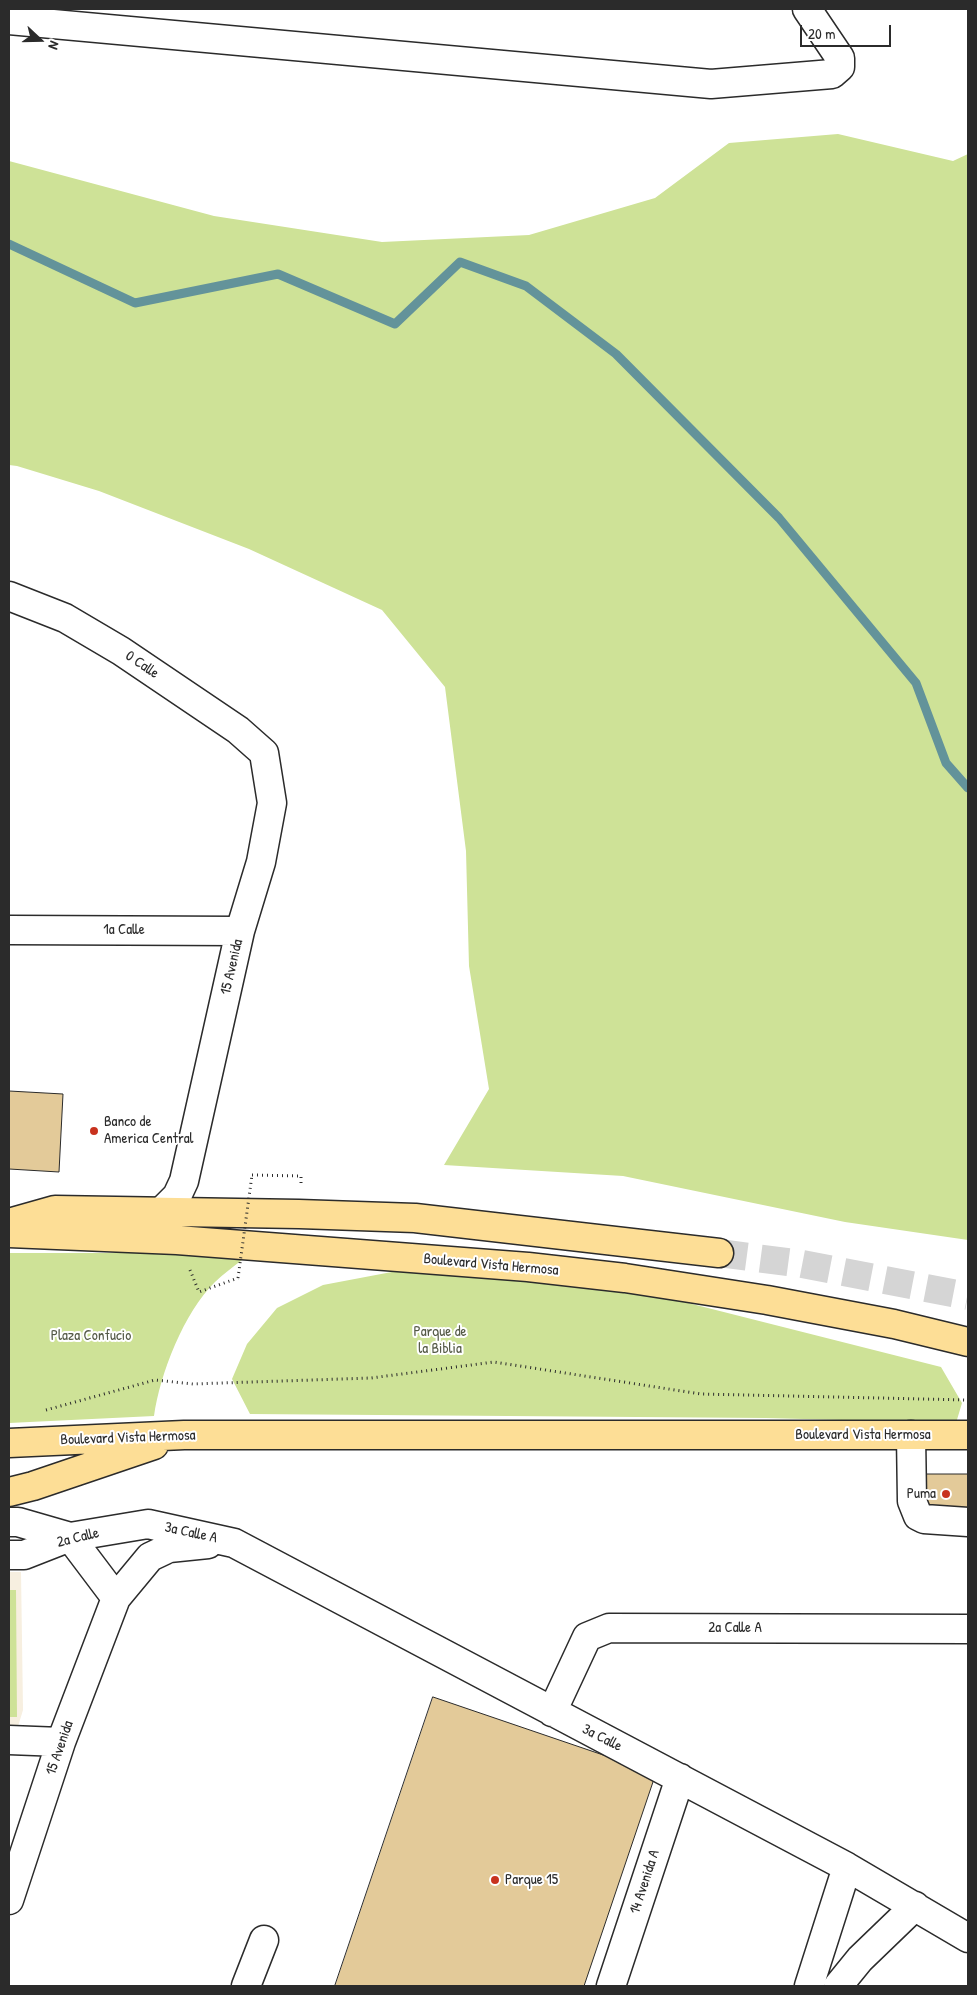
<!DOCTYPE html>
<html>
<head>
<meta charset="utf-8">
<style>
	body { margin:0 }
	#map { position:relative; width:977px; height:1995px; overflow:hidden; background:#fff; font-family:"Patrick Hand",sans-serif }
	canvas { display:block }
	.frame { position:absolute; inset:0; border:10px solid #2b2b2b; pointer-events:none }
	.north { position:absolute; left:15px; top:15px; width:50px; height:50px; -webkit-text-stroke:4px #fff; paint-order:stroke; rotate:111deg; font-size:14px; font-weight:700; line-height:20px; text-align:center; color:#2b2b2b }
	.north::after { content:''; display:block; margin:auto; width:18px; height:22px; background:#2b2b2b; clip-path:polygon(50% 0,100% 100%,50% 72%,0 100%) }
	.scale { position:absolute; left:800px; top:25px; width:91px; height:22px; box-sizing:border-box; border:2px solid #2b2b2b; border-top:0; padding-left:6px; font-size:15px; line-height:18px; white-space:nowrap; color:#2b2b2b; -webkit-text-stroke:4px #fff; paint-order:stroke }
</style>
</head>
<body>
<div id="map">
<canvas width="977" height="1995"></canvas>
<div class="frame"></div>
<div class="north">N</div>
<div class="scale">20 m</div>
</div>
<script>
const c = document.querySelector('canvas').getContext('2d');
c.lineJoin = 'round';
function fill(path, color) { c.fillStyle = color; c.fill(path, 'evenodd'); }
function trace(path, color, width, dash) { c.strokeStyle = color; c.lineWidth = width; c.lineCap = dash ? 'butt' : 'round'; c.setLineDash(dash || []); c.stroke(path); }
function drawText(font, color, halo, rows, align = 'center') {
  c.font = font + ' "Patrick Hand",sans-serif'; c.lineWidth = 4; c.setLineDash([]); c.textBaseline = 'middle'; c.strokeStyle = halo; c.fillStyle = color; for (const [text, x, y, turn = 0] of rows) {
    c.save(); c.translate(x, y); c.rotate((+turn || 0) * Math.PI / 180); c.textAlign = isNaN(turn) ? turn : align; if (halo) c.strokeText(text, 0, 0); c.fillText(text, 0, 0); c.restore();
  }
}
fill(new Path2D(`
	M9,1572H21L23,1710L9,1756Z`), '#f7efe0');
fill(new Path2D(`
	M838,134L953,161L968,154V1240L845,1222L623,1176L444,1165L489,1089L469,966L466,851L445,687L382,610L249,549L99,491L17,466L9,465V161L214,216L382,242L529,235L655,198L729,143Z
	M9,1253H166L242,1260C233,1267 223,1274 215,1282C184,1312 160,1374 154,1416L9,1423Z
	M434,1264L621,1286L941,1367L962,1403L956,1423L766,1418L250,1414L232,1379L247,1344L277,1308L323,1285Z
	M9,1590H16L17,1717H9Z`), '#cee297');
trace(new Path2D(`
	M9,244L135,303L278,274L395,324L460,262L526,286L616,354L779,518L916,683L946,763L968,788`), '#63939a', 9);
const building = new Path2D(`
	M9,1091L63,1094L59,1172L9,1169Z
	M924,1474H968V1515H925Z
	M433,1697L656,1773L584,1986H335Z`);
fill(building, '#e3ca99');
trace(building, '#2b2b2b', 1);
trace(new Path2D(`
	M719,1253L802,1264L968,1296`), '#d5d5d5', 28, [28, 14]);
const minor = new Path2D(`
	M9,20L711,84L832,74L840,67V58L807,9
	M9,596L65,618L121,651L238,730L264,753L272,803L261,862L240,931L184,1181L177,1196L162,1211
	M9,930L240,931
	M911,1435L912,1501L918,1516L924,1519L968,1522
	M9,1522H18L70,1537
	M70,1537L116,1598
	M9,1555H24L70,1537L148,1524L234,1543L847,1867L968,1938
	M552,1712L587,1637L609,1628L968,1629
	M9,1740L61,1742
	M9,1900L61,1742L116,1598L150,1557L169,1548L208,1544
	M246,1986L264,1940
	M611,1986L680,1778
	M809,1986L847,1867
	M838,1986L860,1959L915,1906`);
const major = new Path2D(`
	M9,1223L55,1210L299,1214L415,1218L719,1253
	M9,1233L177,1240L528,1267L625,1278L767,1300L894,1324L968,1342
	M9,1443L184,1435H968
	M9,1492L33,1486L154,1445`);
trace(minor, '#2b2b2b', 31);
trace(major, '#2b2b2b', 31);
trace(new Path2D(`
	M252,1175L301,1176V1186
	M190,1270L199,1292L238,1278
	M46,1410L155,1380L193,1384L371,1378L494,1362L701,1394L968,1400`), '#2b2b2b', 3, [1, 4]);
trace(minor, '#fff', 28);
trace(major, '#fdde96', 28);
trace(new Path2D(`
	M238,1278L252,1175`), '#2b2b2b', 3, [1, 4]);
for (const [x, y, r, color] of [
	[94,1131,5,"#c8321e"],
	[946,1494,5,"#c8321e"],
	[495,1880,5,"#c8321e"]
]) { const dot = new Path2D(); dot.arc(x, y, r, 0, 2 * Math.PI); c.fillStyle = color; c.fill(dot); trace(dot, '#fff', 2); }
drawText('15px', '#2b2b2b', '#fff', [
	["0 Calle",142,665,34],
	["1a Calle",124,930],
	["15 Avenida",232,967,-77],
	["Boulevard Vista Hermosa",491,1265,5],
	["Boulevard Vista Hermosa",863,1435],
	["Boulevard Vista Hermosa",128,1438,-2],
	["3a Calle A",191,1533,12],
	["2a Calle",78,1538,-14],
	["2a Calle A",735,1628],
	["3a Calle",602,1738,27],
	["15 Avenida",60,1748,-71],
	["14 Avenida A",645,1882,-72]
]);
drawText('15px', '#2b2b2b', '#fff', [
	["Banco de",104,1122],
	["America Central",104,1139],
	["Puma",936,1494,"right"],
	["Parque 15",505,1880]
], 'left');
drawText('15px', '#545946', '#fff', [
	["Parque de",440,1332],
	["la Biblia",440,1349],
	["Plaza Confucio",91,1336]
]);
</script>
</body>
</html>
